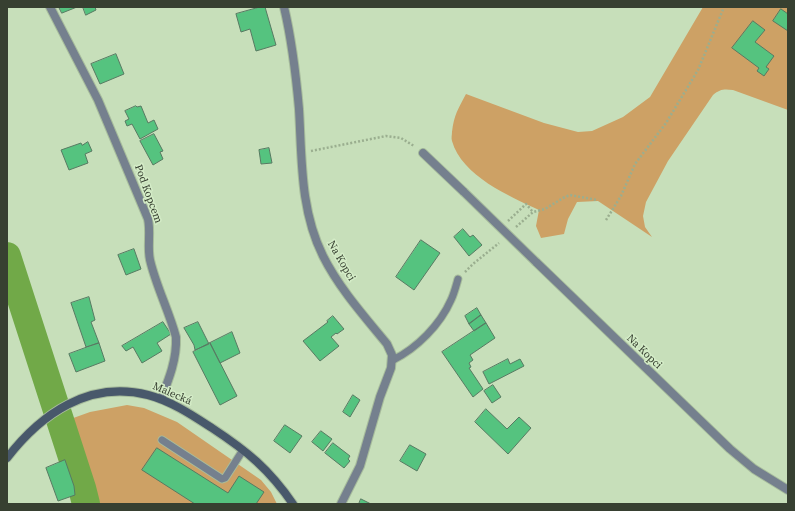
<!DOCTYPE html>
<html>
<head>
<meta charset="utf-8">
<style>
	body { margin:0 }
	#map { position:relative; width:795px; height:511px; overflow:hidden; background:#c7dfba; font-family:"Source Serif 4",serif }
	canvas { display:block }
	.frame { position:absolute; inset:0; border:8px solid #374031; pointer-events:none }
</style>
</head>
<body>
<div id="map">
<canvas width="795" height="511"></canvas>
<div class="frame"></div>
</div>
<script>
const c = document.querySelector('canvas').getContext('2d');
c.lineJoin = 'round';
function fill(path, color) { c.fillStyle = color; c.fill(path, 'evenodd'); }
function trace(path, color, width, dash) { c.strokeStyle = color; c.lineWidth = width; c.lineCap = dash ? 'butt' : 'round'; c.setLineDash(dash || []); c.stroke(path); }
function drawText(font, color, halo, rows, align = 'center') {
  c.font = font + ' "Source Serif 4",serif'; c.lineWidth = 3; c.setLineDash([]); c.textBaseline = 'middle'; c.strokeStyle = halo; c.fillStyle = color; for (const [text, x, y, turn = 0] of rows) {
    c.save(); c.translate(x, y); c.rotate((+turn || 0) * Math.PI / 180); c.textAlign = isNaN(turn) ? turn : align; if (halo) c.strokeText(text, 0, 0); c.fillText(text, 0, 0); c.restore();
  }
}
fill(new Path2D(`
	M703,7H788V110L733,90C724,89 720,89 713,95L668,161L646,202L643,216L645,227L652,237L598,201L577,202L568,219L564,234L541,238L536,226L539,210C509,196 462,176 452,141C451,138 452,135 452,132C454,115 458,109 466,94L544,123L578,132L592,131L623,117L650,97Z
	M127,405L144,408L177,422L261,480L271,492L277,504H95L76,457L65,421L90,412Z`), '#cda165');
trace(new Path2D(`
	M7,256L82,488L86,504`), '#71a948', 28);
const building = new Path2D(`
	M59,7H77L62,13Z
	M83,7H95L96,10L86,15Z
	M260,7H265L276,45L256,51L250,29L241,32L236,14Z
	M781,9L788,14V31L773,21Z
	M753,21L765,30L755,42L774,56L766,67L769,69L764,76L757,71L759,68L732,48Z
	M116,54L124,74L100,84L91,64Z
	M136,106L137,107L141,106L148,123L154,120L158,129L140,139L132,124L127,126L125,121L129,119L125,111Z
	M154,134L163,151L160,152L163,159L153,165L140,141Z
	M88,142L92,151L85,154L88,163L69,170L61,150L81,143L82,145Z
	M269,148L272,163L261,164L259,150Z
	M463,229L470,237L473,235L482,245L469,256L454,237Z
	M421,240L440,253L414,290L396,277Z
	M134,249L141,269L126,275L118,255Z
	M89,297L95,320L91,322L99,343L86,347L71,303Z
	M477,308L481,315L469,324L465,316Z
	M481,315L486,323L474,331L469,324Z
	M333,316L344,329L337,334L336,333L331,337L339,346L320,361L303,341L328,322L327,321Z
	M163,322L171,334L157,343L162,351L142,363L133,347L126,351L122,346Z
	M198,322L209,344L195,350L194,345L184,328Z
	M486,323L495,338L470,355L473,360L469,363L471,367L469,368L483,389L473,397L442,352Z
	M232,332L240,353L220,363L210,343Z
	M99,343L105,361L76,372L69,354Z
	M210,343L237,396L220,405L193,352Z
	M508,359L510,364L520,359L524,366L489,384L483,372Z
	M493,385L501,397L492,403L484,391Z
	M353,395L360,400L350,417L343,412Z
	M486,409L507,429L519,417L531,428L508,454L475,422Z
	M285,425L302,436L290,453L274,441Z
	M321,431L332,439L323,451L312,442Z
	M333,443L350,456L348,459L350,461L344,468L325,453Z
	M410,445L426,454L417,471L400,461Z
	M157,448L228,493L239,476L264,492L256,504H195L142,470Z
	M65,460L74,486L75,495L58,501L46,468Z
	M361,499L371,504H359Z`);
fill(building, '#55c37f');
trace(building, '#577a62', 1);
const lane = new Path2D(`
	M393,360C417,348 440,325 451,300C454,294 456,286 458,279
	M162,440L222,479L225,478L227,475L243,450`);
const street = new Path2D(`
	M50,7L98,100L148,219C151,233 147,246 150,260C156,286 169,311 176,337C177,359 169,379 161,399
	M284,7C292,41 296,75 299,109C302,159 300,210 323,256C339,288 364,316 387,344L392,355L391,368L380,397L360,466L341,504
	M423,153L464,192
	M536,262L730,449L754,469L788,490`);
const secondary = new Path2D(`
	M7,458C41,414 89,380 148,395C171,401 192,415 212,428C247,451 269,469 293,504`);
trace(lane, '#a7bc9c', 9);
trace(street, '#a7bc9c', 10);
trace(secondary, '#a7bc9c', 10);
trace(new Path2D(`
	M311,151L386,136L401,138L414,146
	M606,220L621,196L635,164L666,123L698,70L724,7
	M508,221L526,204L533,212
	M516,227L533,212L545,209L563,198L570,195L597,200
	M465,272L473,264L499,243`), '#9aae8f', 2.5, [2, 2]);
trace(lane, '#75808e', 7);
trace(street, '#75808e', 8);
trace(secondary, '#48586b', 8);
const streetBridge = new Path2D(`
	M464,192L536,262`);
trace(streetBridge, '#a7bc9c', 10, []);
trace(streetBridge, '#75808e', 8);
drawText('11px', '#374031', '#d4ecc7', [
	["Pod Kopcem",148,194,70],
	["Na Kopci",341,261,60],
	["Na Kopci",644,352,44],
	["Malecká",172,394,23]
]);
</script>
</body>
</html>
